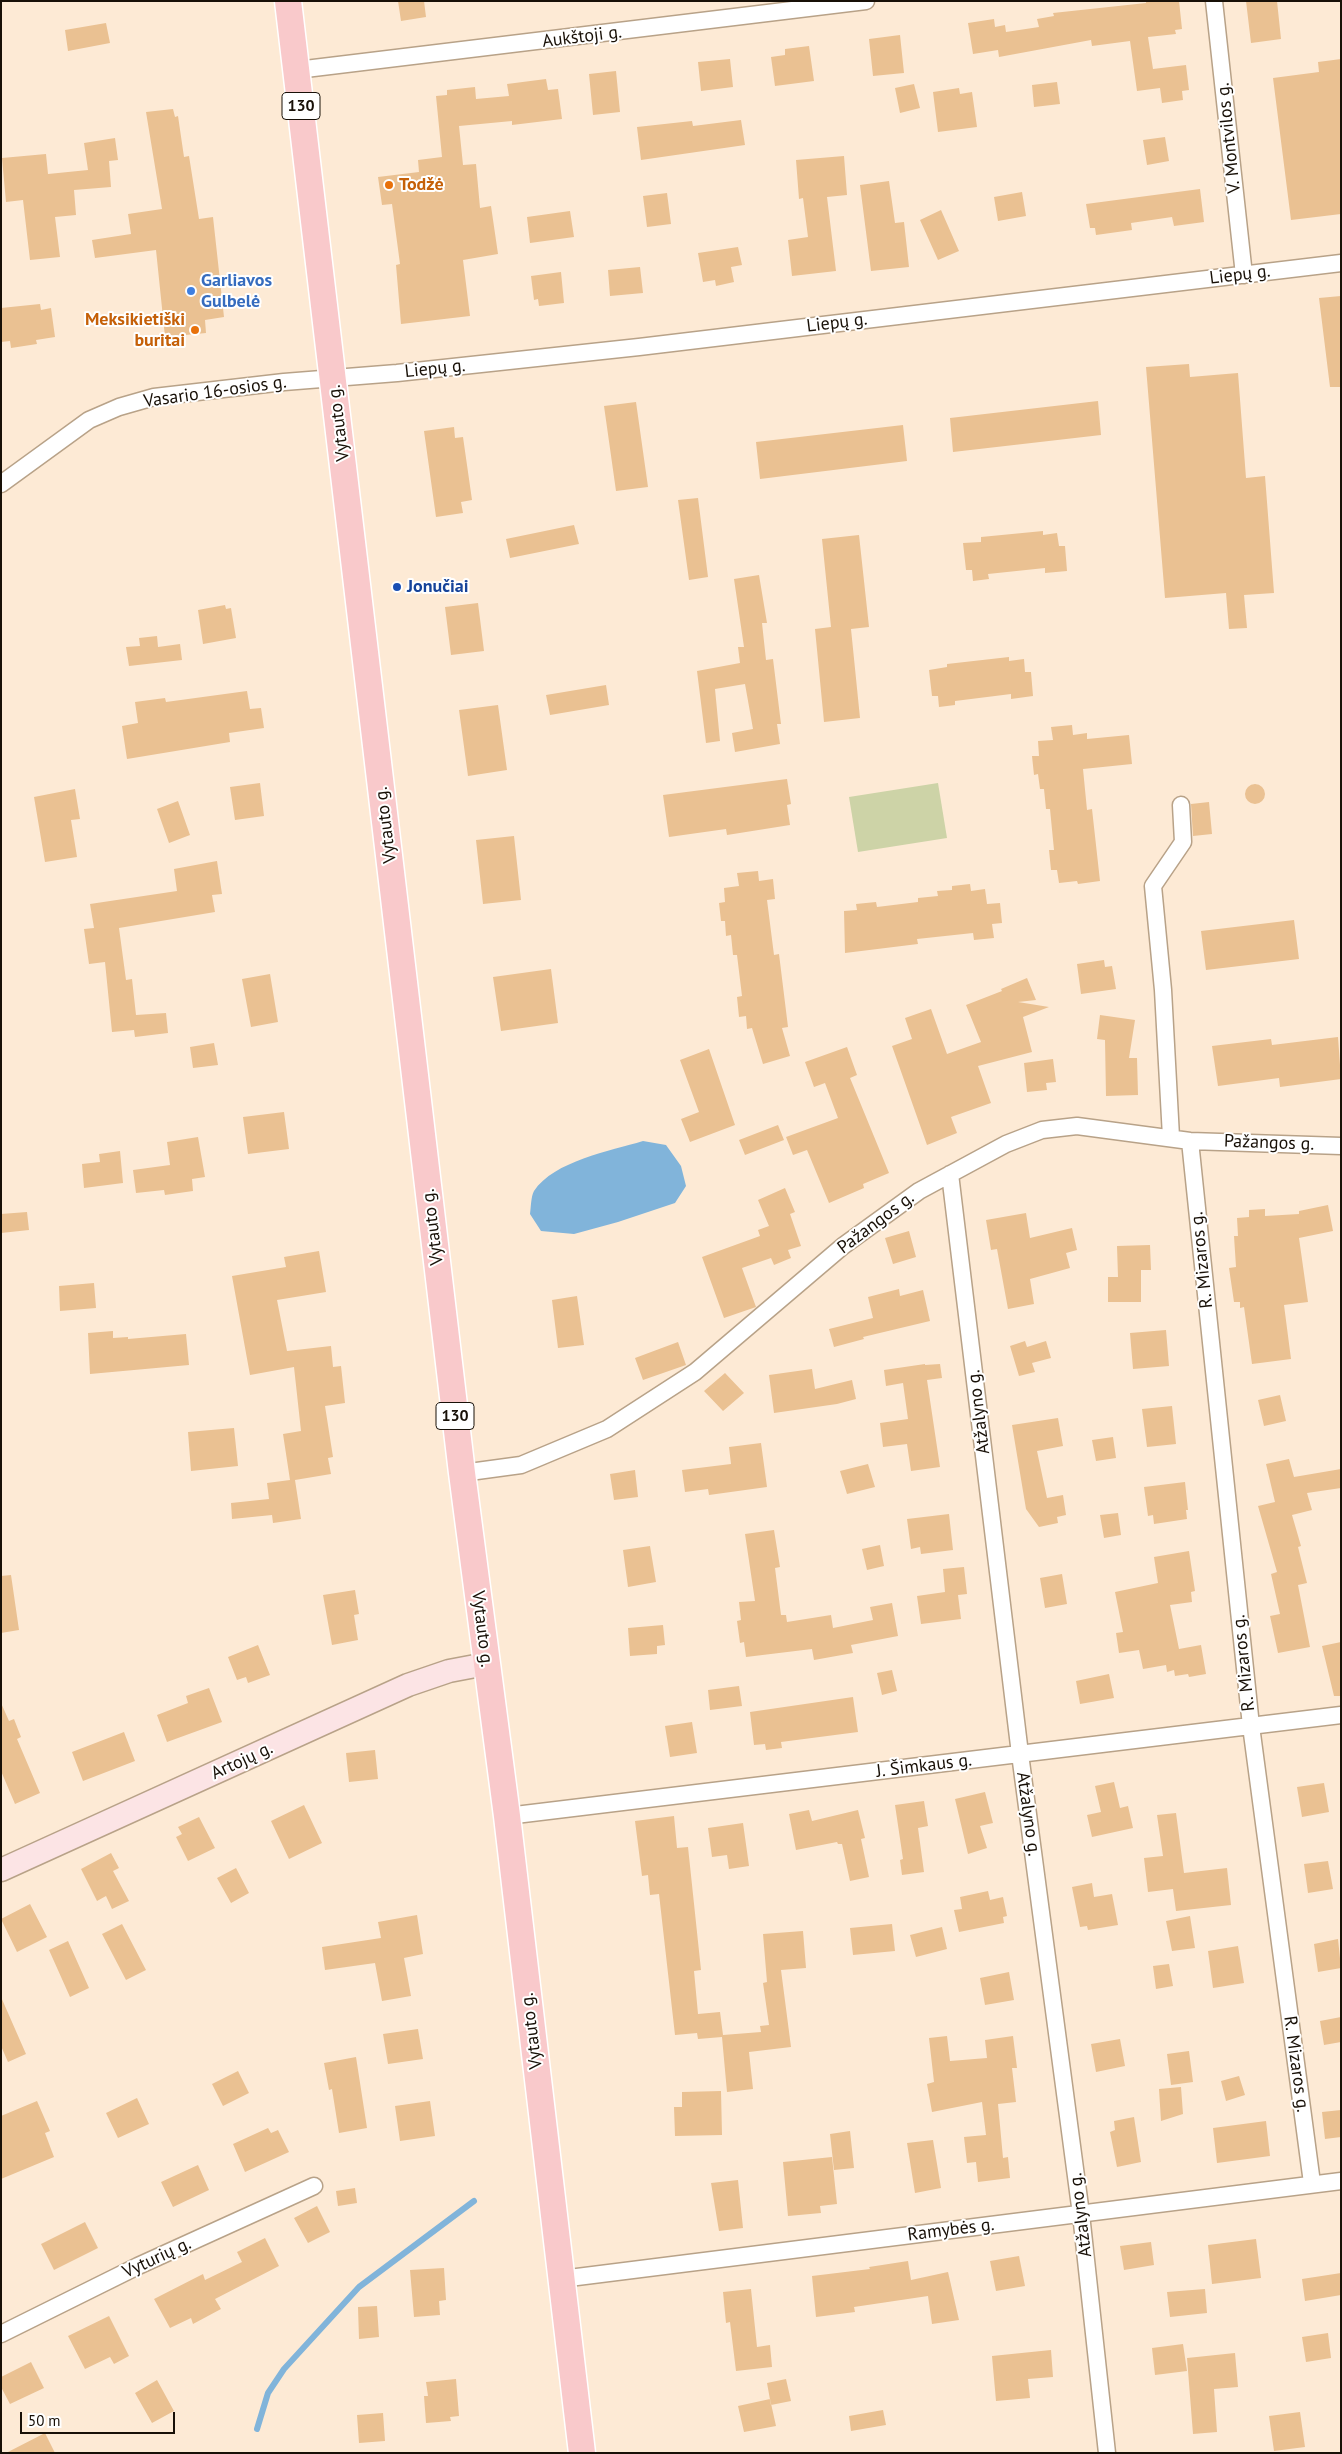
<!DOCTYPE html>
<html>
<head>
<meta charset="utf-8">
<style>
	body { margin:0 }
	#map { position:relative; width:1342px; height:2454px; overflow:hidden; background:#fdead5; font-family:"PT Sans",sans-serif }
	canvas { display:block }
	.frame { position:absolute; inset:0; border:2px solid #181007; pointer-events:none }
	.scale { position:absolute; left:20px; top:2412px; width:155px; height:22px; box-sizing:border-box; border:2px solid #181007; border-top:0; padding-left:6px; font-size:15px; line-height:18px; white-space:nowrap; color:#181007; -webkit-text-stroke:4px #fff; paint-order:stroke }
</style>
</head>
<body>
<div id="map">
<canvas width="1342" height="2454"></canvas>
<div class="frame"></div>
<div class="scale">50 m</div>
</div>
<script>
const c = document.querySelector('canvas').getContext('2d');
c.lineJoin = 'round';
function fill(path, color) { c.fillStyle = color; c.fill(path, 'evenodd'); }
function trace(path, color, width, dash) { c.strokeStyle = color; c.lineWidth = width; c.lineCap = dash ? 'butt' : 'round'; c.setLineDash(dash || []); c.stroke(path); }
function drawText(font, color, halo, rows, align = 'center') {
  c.font = font + ' "PT Sans",sans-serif'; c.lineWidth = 4; c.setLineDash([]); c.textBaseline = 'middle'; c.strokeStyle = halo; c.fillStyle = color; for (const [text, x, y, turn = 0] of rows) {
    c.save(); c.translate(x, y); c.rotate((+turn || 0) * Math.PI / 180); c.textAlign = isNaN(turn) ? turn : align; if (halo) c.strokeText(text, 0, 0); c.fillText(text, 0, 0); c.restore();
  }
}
fill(new Path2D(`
	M938,783L947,838L858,852L849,797Z`), '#cdd3a7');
fill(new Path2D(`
	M643,1141L666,1145L681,1166L686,1186L675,1203L618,1222L574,1234L541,1231L530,1214C531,1207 531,1196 534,1191C554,1161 610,1151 643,1141Z`), '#81b4da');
trace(new Path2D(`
	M257,2429L268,2393L284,2369L359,2287L474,2201`), '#81b4da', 6);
fill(new Path2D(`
	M398,1H424L426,17L401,21Z
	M1146,1H1179L1182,29L1175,30L1176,34L1148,37L1153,69L1186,65L1189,90L1182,91L1183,100L1162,103L1160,88L1137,91L1130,41L1092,46L1091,40L999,57L998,50L973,54L968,23L994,19L995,27L1005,25L1006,32L1039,27L1037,19L1054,16L1053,13L1146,3Z
	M1246,1H1277L1281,39L1251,43Z
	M106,23L110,43L68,51L65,30Z
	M900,35L904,73L873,76L869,39Z
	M809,46L814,81L775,86L771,57L785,55V49Z
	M730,59L733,87L701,91L698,62Z
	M1341,59V214L1291,220L1273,78L1319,72L1318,62Z
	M616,71L620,112L593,115L589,74Z
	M546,79L548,90L558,89L562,119L512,125V121L459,126L463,165L476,164L480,208L491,206L498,254L463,260L470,316L401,324L396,265L400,264L392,204L382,205L378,177L419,172L418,160L442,157L436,96L447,95V90L475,87L476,99L509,96L507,84Z
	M1057,82L1060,104L1034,107L1032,85Z
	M914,84L920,108L900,113L895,88Z
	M959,88L960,94L972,92L977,127L938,132L933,92Z
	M173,109L175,117L178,116L184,157L189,156L199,219L213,217L224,317L205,320L206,333L165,337L156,250L95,258L92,240L131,234L128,214L162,209L146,112Z
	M741,120L745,145L641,160L637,127L692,121L693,126Z
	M1165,137L1169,161L1147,165L1143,140Z
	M115,138L118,160L109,161L111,187L74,190L76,215L55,217L60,257L30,260L23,200L6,202L2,158L46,154L48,174L88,170L84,143Z
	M844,156L847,195L827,197L836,271L792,276L788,240L808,237L803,198L799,199L796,160Z
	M889,181L895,223L904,222L909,267L871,271L860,185Z
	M1200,189L1204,222L1174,226L1172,217L1131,223L1132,230L1096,235L1095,228H1090L1086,204Z
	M1022,192L1026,216L998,221L994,197Z
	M667,193L671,224L647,227L643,196Z
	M941,210L959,251L938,260L920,220Z
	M570,211L574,237L530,243L527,217Z
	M738,247L742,265L731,267L734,282L716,286L715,280L703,282L698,253Z
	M640,267L643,293L610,296L608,270Z
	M561,272L564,303L539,306L538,299L534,300L531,276Z
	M1341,296V387H1330L1319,298Z
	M40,304L41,310L51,308L55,337L36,340L37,344L11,348L10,341L1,342V308Z
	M1189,364L1190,377L1238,373L1246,478L1265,476L1274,593L1244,595L1247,628L1229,629L1226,593L1165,598L1146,367Z
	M1098,401L1101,435L953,452L950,418Z
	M636,402L648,487L616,491L604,406Z
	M903,425L907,461L760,479L756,442Z
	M454,427L455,438L463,437L472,500L461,502L463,513L436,517L424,431Z
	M698,498L708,577L689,580L678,500Z
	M574,525L579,544L510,558L506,539Z
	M1043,531V535L1057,533L1059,546H1065L1067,571L1045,573V568L988,574L989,579L973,581L972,570H966L963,543L981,542V537Z
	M859,535L869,627L851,629L860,718L824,722L815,629L831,627L822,539Z
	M759,575L767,623H762L766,660L773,659L781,724H777L780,744L735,752L732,733L753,729L745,684L715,689L720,741L706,743L697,671L740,663L738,647H744L734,579Z
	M478,603L484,651L451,655L445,607Z
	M225,605L226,609L231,608L236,638L203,644L198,610Z
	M157,636L158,647L180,644L182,660L129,666L126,647L140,646L139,638Z
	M1009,657V661L1024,659L1025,672H1031L1033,696L1011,699V694L955,701V705L939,707L938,696H932L929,670L947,667V664Z
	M606,685L609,705L550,715L546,695Z
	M247,691L250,709L261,708L264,728L229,733L230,742L127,759L122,726L138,723L135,702L165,698L166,702Z
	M498,705L507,770L468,776L459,710Z
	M1072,725L1073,735L1087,733V739L1129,735L1132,764L1083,769L1087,810L1092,809L1100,881L1078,884L1077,881L1059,883L1057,870H1051L1049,850H1054L1050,809H1046L1044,789H1040L1038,774L1034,775L1032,756H1039L1038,741L1053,740L1051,727Z
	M787,779L791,804L787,805L790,825L727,835L726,829L669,837L663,795Z
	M260,783L264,816L235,820L230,787Z
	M1245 794a10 10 0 1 1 20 0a10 10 0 1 1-20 0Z
	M75,789L80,819L71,820L77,857L45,862L34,797Z
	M178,801L190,835L169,843L157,809Z
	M1209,802L1212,834L1193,836L1191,804Z
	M514,836L521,900L483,904L476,840Z
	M217,861L222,894L212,895L215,912L119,928L126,980L132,979L136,1015L166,1013L168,1033L135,1037L134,1030L112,1032L105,962L89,964L84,929L94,928L90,904L177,891L174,869Z
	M758,871L759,881L773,879L775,899L767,900L774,955L779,954L788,1027L782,1028L790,1056L763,1064L752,1028L747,1029L746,1016L739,1017L737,997L742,996L737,955H733L731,935L726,936L725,921H721L719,903L725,902L724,888L739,886L737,873Z
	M970,884L971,891L985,889L987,904L1000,903L1002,923L992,924L994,938L974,940L973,933L917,939L918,944L845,953L844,911L857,910L856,904L876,902L877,907L918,902V898L938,896L937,891L952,890V886Z
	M1294,920L1299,959L1206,970L1201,931Z
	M1104,960L1105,967L1112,966L1116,989L1081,994L1077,964Z
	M551,969L558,1023L501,1031L493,977Z
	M270,974L278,1022L251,1027L242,979Z
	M1027,978L1036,1000L1018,1002L1049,1007L1023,1017L1032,1052L978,1066L991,1103L951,1117L957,1133L927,1145L892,1046L912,1039L905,1018L931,1009L947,1054L981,1042L966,1005L1002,991L1001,989Z
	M1100,1015L1135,1020L1129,1058H1137L1138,1095L1106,1096L1105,1040L1097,1039Z
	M1338,1037L1341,1079L1280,1087L1279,1078L1218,1086L1212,1046L1271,1039L1272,1045Z
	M214,1043L218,1065L193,1068L190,1047Z
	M847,1047L857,1075L850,1078L889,1173L863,1184L864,1188L829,1203L807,1150L793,1155L786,1137L838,1118L825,1083L814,1087L805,1062Z
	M709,1049L735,1125L690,1142L681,1119L699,1112L680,1060Z
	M1053,1059L1056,1082L1046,1083L1047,1090L1027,1092L1024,1063Z
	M284,1112L289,1149L248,1154L243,1117Z
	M778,1125L784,1140L745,1155L739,1140Z
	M198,1137L205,1177L192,1179L193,1191L165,1195L164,1190L136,1193L133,1170L170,1165L167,1142Z
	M120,1151L123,1183L84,1188L82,1164L100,1162L99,1154Z
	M785,1188L795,1212L790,1214L801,1246L788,1250L791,1258L774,1265L771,1258L742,1268L756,1307L724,1318L702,1257L760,1236L758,1230L769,1226L758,1200Z
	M1328,1205L1333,1231L1299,1238L1308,1302L1284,1305L1291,1359L1252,1364L1244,1307L1240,1308V1302H1234L1229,1268L1236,1267L1234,1236H1238L1237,1218L1249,1217V1210L1265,1209V1216L1299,1214V1211Z
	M27,1212L29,1230L1,1233V1214Z
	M1026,1213L1030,1238L1072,1228L1077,1250L1066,1253L1070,1268L1030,1279L1034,1304L1008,1309L997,1249L991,1250L986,1220Z
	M909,1231L916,1257L893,1264L885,1238Z
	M1150,1245L1151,1270H1141V1302H1108V1277H1118L1117,1246Z
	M319,1251L326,1292L277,1300L287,1351L331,1346L333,1367L341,1366L345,1403L325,1406L333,1457L328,1458L331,1474L295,1480L301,1519L273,1523L272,1515L232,1519L231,1503L269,1499L267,1483L290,1480L283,1434L301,1431L294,1367L250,1375L232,1276L286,1267L284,1257Z
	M94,1283L96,1308L60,1311L59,1286Z
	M899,1289L900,1296L923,1290L930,1321L863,1337L864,1339L834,1347L829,1329L873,1318L868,1297Z
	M577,1296L584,1345L558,1348L552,1300Z
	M1166,1330L1169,1366L1133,1369L1130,1333Z
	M113,1331V1338L128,1337V1339L186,1334L189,1365L90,1374L88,1333Z
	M1025,1341L1027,1347L1046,1341L1051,1358L1032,1363L1035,1372L1019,1376L1010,1346Z
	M678,1342L686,1365L643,1380L635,1358Z
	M925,1364V1365L940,1364L942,1378L927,1380L940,1467L911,1471L907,1444L883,1447L880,1423L908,1419L903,1383L886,1386L884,1370Z
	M812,1369L815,1389L852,1380L856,1399L837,1404L774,1413L769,1375Z
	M725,1373L744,1393L723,1411L704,1391Z
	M1280,1395L1286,1421L1264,1426L1258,1400Z
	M1172,1406L1176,1444L1147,1447L1142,1409Z
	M1058,1418L1063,1446L1037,1451L1047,1498L1063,1495L1066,1515L1057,1517L1058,1523L1039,1527L1026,1509L1012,1425Z
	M234,1428L238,1466L191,1471L188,1432Z
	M1113,1437L1116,1458L1096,1461L1092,1440Z
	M761,1443L767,1487L709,1495L708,1489L685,1492L682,1470L731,1464L729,1447Z
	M1289,1459L1294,1477L1341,1469V1488L1307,1493L1312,1510L1292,1515L1301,1546L1298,1547L1307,1583L1298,1585L1310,1647L1278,1653L1270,1616L1280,1614L1271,1574L1277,1572L1258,1506L1275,1502L1266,1464Z
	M868,1464L875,1487L847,1494L840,1471Z
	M635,1470L638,1497L614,1500L610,1474Z
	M1185,1482L1188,1510H1186L1187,1519L1154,1524L1153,1515L1148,1516L1144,1487Z
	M1118,1513L1121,1535L1104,1538L1100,1515Z
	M949,1514L953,1550L921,1554L920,1547L911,1549L907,1519Z
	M774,1530L780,1567L775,1568L781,1615H786L787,1622L831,1615L833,1628L873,1620L870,1607L892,1603L898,1636L851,1645L853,1653L814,1660L812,1649L746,1657L744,1642L740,1643L737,1621L741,1620L739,1602L755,1601L745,1534Z
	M880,1545L884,1566L867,1570L862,1549Z
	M650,1546L656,1582L628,1587L623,1550Z
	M1189,1551L1195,1591L1191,1592L1192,1602L1170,1605L1179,1649L1201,1645L1206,1674L1189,1677L1188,1674L1175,1676L1174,1670L1167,1672L1166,1665L1143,1669L1139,1650L1119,1653L1116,1633L1123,1632L1115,1592L1158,1583L1154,1557Z
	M964,1567L967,1594L958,1595L961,1619L921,1624L917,1596L945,1592L943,1569Z
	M1062,1574L1067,1604L1045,1608L1040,1578Z
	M11,1575L19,1630L1,1633V1576Z
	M355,1590L359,1614L354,1615L358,1640L332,1645L323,1595Z
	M663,1625L665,1645L657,1646V1654L630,1656L628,1628Z
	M1341,1642V1696H1334L1322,1646Z
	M258,1645L270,1675L248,1683L246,1677L237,1680L228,1657Z
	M892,1670L897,1691L882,1695L877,1673Z
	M1109,1674L1114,1698L1080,1704L1076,1681Z
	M739,1686L742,1706L710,1710L708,1690Z
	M209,1688L222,1722L167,1742L157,1715L188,1703L186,1696Z
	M853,1697L858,1732L781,1742L782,1748L766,1750L765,1744L754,1745L750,1712Z
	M1,1703L9,1721L14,1719L21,1737L17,1739L40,1793L15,1804L1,1771Z
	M692,1722L697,1753L670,1757L665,1726Z
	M124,1732L135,1761L83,1781L72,1752Z
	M375,1750L378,1779L349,1782L346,1753Z
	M1114,1782L1120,1808L1128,1806L1133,1828L1092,1837L1087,1815L1101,1812L1095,1786Z
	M1324,1783L1329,1812L1302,1817L1297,1787Z
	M985,1792L993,1823L980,1826L987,1848L968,1854L955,1799Z
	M924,1801L928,1826L918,1828L924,1872L902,1875L900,1860L903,1859L895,1805Z
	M304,1805L322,1843L289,1859L271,1821Z
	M809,1810L812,1821L858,1810L865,1838L861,1839L869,1877L850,1881L842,1844H838L837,1842L796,1850L789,1814Z
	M1176,1813L1184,1873L1227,1868L1231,1905L1176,1911L1173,1889L1148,1892L1144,1858L1163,1856L1157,1815Z
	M674,1816L677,1848L688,1847L701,1970L694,1971L698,2014L720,2012L723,2035L761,2032L760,2026L769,2025L763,1983L767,1982L763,1934L803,1931L806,1968L781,1970L791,2047L749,2052L753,2089L727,2092L722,2037L698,2039L697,2033L675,2035L659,1894L650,1895L648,1875L642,1876L635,1821Z
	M199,1817L215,1848L188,1861L176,1837L182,1834L178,1827Z
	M743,1823L749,1866L729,1869L727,1855L712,1857L708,1828Z
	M111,1853L119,1868L113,1871L129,1901L112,1909L106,1896L97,1901L81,1869Z
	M1328,1861L1333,1889L1308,1893L1304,1864Z
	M236,1868L249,1893L231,1903L217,1878Z
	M1092,1883L1094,1897L1112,1894L1118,1925L1088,1930L1087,1926L1080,1927L1072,1887Z
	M988,1891L990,1900L1003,1897L1007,1916L1003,1917L1004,1923L959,1932L954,1910L962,1909L960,1897Z
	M30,1904L47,1937L17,1952L1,1919Z
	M417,1915L423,1954L404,1958L411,1996L382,2001L375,1963L325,1970L322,1947L381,1938L378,1922Z
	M1190,1916L1195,1948L1172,1951L1166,1921Z
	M122,1924L146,1970L126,1980L102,1934Z
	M892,1924L895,1951L853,1955L850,1928Z
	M942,1927L947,1949L916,1957L910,1935Z
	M1338,1939L1341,1968L1318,1972L1314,1944Z
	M68,1941L89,1988L70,1997L49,1950Z
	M1238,1946L1244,1983L1213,1988L1208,1951Z
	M1169,1964L1173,1986L1156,1989L1153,1966Z
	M1009,1972L1014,2000L985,2005L980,1978Z
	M1,1997L26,2054L8,2062L1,2046Z
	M1341,2017V2042L1324,2045L1320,2021Z
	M418,2029L423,2059L388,2064L383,2034Z
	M947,2036L950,2061L987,2058L985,2040L1013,2036L1017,2068H1012L1016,2102L998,2104L1003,2158L1008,2157L1010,2178L978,2182L976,2162L967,2163L964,2137L986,2135L982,2102L932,2112L927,2084L934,2082L929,2038Z
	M1120,2039L1125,2066L1096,2072L1091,2044Z
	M1189,2051L1193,2082L1171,2085L1167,2054Z
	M356,2057L367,2128L339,2133L332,2089L329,2090L324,2063Z
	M238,2071L249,2093L223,2106L212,2084Z
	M1239,2076L1245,2095L1226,2101L1221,2081Z
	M1181,2087L1183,2114L1161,2121L1159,2089Z
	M721,2091L722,2135L675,2136L674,2107H682V2092Z
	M137,2098L149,2124L118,2138L106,2113Z
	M37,2101L50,2131L45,2133L54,2157L1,2179V2116Z
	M430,2101L435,2136L400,2141L395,2106Z
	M1341,2110V2137L1325,2139L1322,2112Z
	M1134,2117L1141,2162L1117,2167L1110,2132L1115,2130L1114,2121Z
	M1266,2121L1270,2156L1217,2163L1213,2128Z
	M268,2128L271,2133L278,2130L289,2152L245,2172L233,2144Z
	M850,2131L854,2168L834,2170L830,2134Z
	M933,2140L941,2188L915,2193L907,2143Z
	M832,2157L837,2204L820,2206L821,2213L788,2216L783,2162Z
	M198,2165L209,2190L173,2207L161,2182Z
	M738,2180L743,2228L719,2231L711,2183Z
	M355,2188L357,2203L338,2206L336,2191Z
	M317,2206L330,2232L308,2243L294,2218Z
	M85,2222L98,2248L54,2270L41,2244Z
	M265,2238L279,2266L215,2299L221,2309L193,2324L191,2318L170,2328L154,2299L203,2274L205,2280L242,2262L237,2252Z
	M1256,2239L1261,2278L1212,2284L1208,2245Z
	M1151,2242L1154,2265L1124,2270L1120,2246Z
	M1019,2256L1025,2286L996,2291L990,2261Z
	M908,2261L911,2280L948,2272L959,2320L932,2324L928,2296L854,2307L855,2312L816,2317L812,2276L870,2269L869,2267Z
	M444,2268L446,2300L439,2301L440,2315L414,2317L410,2270Z
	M1341,2273V2295L1305,2301L1302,2279Z
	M751,2289L757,2347L770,2345L772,2367L736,2371L730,2322L726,2323L723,2292Z
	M1205,2289L1207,2313L1170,2317L1167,2292Z
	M377,2306L379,2337L359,2339L358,2307Z
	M109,2316L129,2356L114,2364L110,2357L85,2369L68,2336Z
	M1328,2333L1331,2358L1306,2362L1302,2337Z
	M1183,2344L1187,2371L1155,2375L1152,2348Z
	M1051,2350L1053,2377L1028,2379L1030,2398L996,2401L992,2356Z
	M1235,2353L1238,2387L1214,2389L1217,2432L1193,2434L1187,2358Z
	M31,2362L44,2388L10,2404L1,2387V2377Z
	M456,2379L459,2416L450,2417L451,2421L426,2423L424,2396H428L426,2382Z
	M786,2379L791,2401L771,2405L767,2383Z
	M157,2380L174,2411L152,2423L135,2393Z
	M770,2399L776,2426L744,2432L738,2406Z
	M883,2410L886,2425L851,2431L849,2416Z
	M1300,2412L1305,2447L1274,2451L1269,2416Z
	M383,2413L385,2441L359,2443L357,2415Z
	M45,2433L55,2453H6Z`), '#eac192');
const street = new Path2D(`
	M1214,1L1244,275
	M297,70L866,1
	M1,484L89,420L119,407L154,397L284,382L397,373L639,347L1341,263
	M1171,1137L1163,990L1153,886L1183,842L1181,805
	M1190,1141L1251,1726L1312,2183
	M950,1174L1020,1754L1081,2214L1107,2453
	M462,1473L521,1465L607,1429L695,1372L843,1246L919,1191L1006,1144L1042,1130L1077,1126L1190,1141L1341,1146
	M507,1816L1341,1715
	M561,2279L1341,2181
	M1,2334L138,2266L314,2186`);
const secondary = new Path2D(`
	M1,1870L408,1685L449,1671L486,1664`);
const primary = new Path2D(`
	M288,1L462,1473L507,1816L582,2453`);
trace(street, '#b8a288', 19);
trace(secondary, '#b8a288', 25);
trace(primary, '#fff', 29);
trace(street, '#fff', 16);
trace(secondary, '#fce4e5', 22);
trace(primary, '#f9c9cb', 26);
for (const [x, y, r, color] of [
	[389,185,5,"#e8710a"],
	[191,291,5,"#3f7fe0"],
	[195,330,5,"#e8710a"],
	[397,587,5,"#1a4fb4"]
]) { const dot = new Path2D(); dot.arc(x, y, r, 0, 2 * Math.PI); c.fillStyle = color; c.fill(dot); trace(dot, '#fff', 2); }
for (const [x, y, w] of [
	[301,106,38],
	[455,1416,38]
]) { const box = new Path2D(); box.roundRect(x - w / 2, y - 13.5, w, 27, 4); c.fillStyle = '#fff'; c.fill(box); trace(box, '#181007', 1); }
drawText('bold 16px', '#181007', null, [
	["130",301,106],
	["130",455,1416]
]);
drawText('18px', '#181007', '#fff', [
	["Aukštoji g.",582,37,-7],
	["V. Montvilos g.",1229,138,-96],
	["Liepų g.",1240,275,-7],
	["Liepų g.",837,323,-7],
	["Liepų g.",435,369,-6],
	["Vasario 16-osios g.",215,392,-8],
	["Vytauto g.",339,423,-97],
	["Vytauto g.",386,825,-97],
	["Pažangos g.",1269,1143,2],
	["Pažangos g.",876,1223,-37],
	["Vytauto g.",433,1227,-97],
	["R. Mizaros g.",1202,1260,-96],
	["Atžalyno g.",979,1412,-97],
	["Vytauto g.",482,1629,83],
	["R. Mizaros g.",1244,1663,-96],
	["Artojų g.",242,1761,-25],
	["J. Šimkaus g.",924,1766,-7],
	["Atžalyno g.",1028,1814,82],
	["Vytauto g.",532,2031,-97],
	["R. Mizaros g.",1296,2064,82],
	["Atžalyno g.",1081,2215,-97],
	["Ramybės g.",951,2230,-7],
	["Vyturių g.",157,2258,-25]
]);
drawText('bold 18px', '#c56008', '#fff', [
	["Todžė",399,185],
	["Meksikietiški",185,320,"right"],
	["buritai",185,341,"right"]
], 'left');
drawText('bold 18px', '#366cbe', '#fff', [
	["Garliavos",201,281],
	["Gulbelė",201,302]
], 'left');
drawText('bold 18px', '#164399', '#fff', [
	["Jonučiai",407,587]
], 'left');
</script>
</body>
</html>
